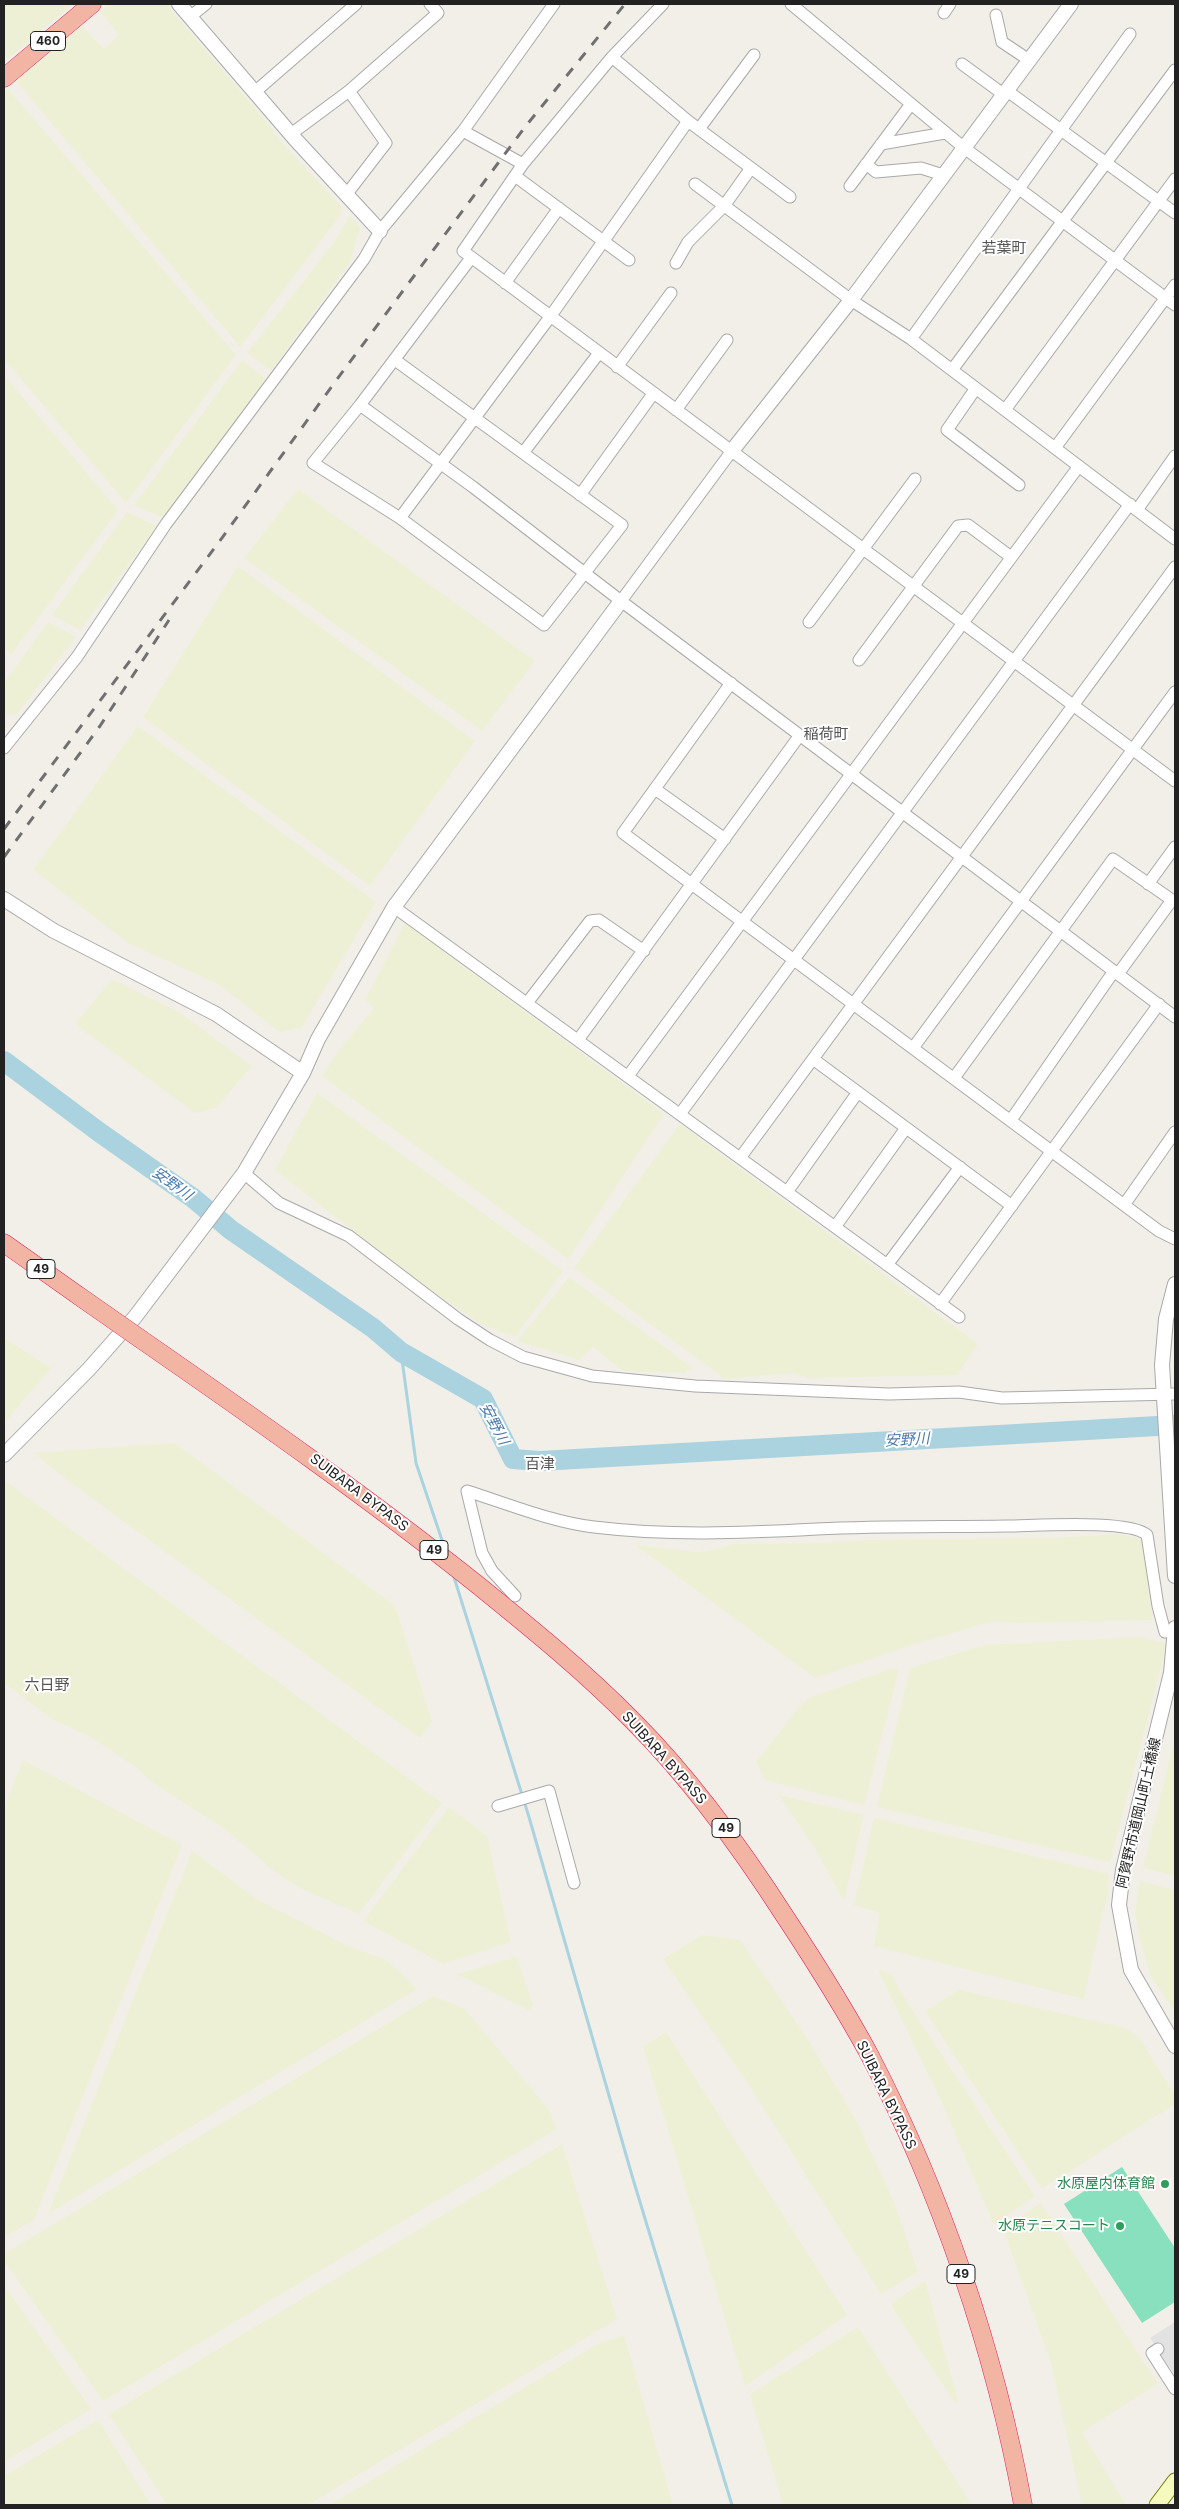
<!DOCTYPE html>
<html>
<head>
<meta charset="utf-8">
<style>
	body { margin:0 }
	#map { position:relative; width:1179px; height:2509px; overflow:hidden; background:#f2efe9; font-family:Inter,sans-serif }
	canvas { display:block }
	.frame { position:absolute; inset:0; border:5px solid #222; pointer-events:none }
</style>
</head>
<body>
<div id="map">
<canvas width="1179" height="2509"></canvas>
<div class="frame"></div>
</div>
<script>
const c = document.querySelector('canvas').getContext('2d');
c.lineJoin = 'round';
function fill(path, color) { c.fillStyle = color; c.fill(path, 'evenodd'); }
function trace(path, color, width, dash) { c.strokeStyle = color; c.lineWidth = width; c.lineCap = dash ? 'butt' : 'round'; c.setLineDash(dash || []); c.stroke(path); }
function drawText(font, color, halo, rows, align = 'center') {
  c.font = font + ' Inter,"Noto Sans JP",sans-serif'; c.lineWidth = 4; c.setLineDash([]); c.textBaseline = 'middle'; c.strokeStyle = halo; c.fillStyle = color; for (const [text, x, y, turn = 0] of rows) {
    c.save(); c.translate(x, y); c.rotate((+turn || 0) * Math.PI / 180); c.textAlign = isNaN(turn) ? turn : align; if (halo) c.strokeText(text, 0, 0); c.fillText(text, 0, 0); c.restore();
  }
}
fill(new Path2D(`
	M4,4H73L8,59L4,54Z
	M109,4H166L254,107L285,146L341,206L342,213L240,347L16,81L82,26L104,49L119,35L100,12Z
	M8,89L236,355L126,503L4,359V92Z
	M350,215L360,228L350,262L271,371L247,353L335,241Z
	M242,360L266,379L164,518L134,505Z
	M4,375L118,510L11,655L4,648Z
	M298,489L535,661L482,731L244,558Z
	M127,512L157,526L80,630L52,615Z
	M238,566L475,741L370,886L143,717Z
	M48,622L76,637L17,714H4V683Z
	M138,726L376,902L302,1027L279,1032L218,984L128,943L33,870Z
	M405,923L664,1114L568,1259L322,1076L336,1054L374,1008L365,1000Z
	M112,979L179,1012L252,1066L216,1108L195,1113L75,1024Z
	M317,1093L563,1271L515,1337L483,1325L430,1290L275,1170Z
	M680,1124L978,1344L957,1375L810,1378L791,1373L725,1379L574,1268Z
	M569,1277L693,1368L684,1373L623,1371L593,1347L579,1360L517,1341Z
	M4,1338L51,1368L4,1423Z
	M175,1443L395,1606L432,1721L420,1738L67,1480L34,1453Z
	M4,1480L442,1803L359,1914L302,1889L276,1873L225,1829L156,1785L133,1765L92,1738L52,1719L4,1683Z
	M1120,1534L1142,1539L1153,1620L1018,1623L994,1621L918,1643L815,1678L635,1545L695,1552L719,1549L731,1544L820,1543L867,1540L1052,1538Z
	M1140,1637L1167,1644L1110,1862L877,1807L910,1668L985,1645Z
	M890,1669L899,1670L864,1805L765,1780L756,1762L799,1707L808,1699L820,1694Z
	M1175,1738V1876L1143,1868Z
	M23,1760L182,1845L34,2220L4,2237V1809Z
	M779,1795L864,1815L844,1901L816,1850Z
	M449,1807L487,1836L511,1942L443,1964L363,1921Z
	M874,1818L1109,1874L1107,1902L1103,1910L1084,1999L874,1946L880,1913L854,1905Z
	M192,1851L257,1899L346,1945L388,1961L417,1989L48,2214Z
	M1140,1881L1175,1890V2012L1150,1975L1140,1940L1135,1913Z
	M702,1935L740,1940L807,2038L857,2122L894,2202L918,2272L881,2294L745,2079L663,1959Z
	M517,1957L533,2006L528,2010L457,1974Z
	M878,1970L892,1974L901,1993L1035,2196L994,2225L941,2101Z
	M959,1990L1125,2028L1140,2039L1175,2095V2104L1042,2189L925,2011Z
	M433,1996L464,2008L549,2110L557,2129L103,2401L4,2261V2254Z
	M666,2032L847,2315L745,2386L643,2047Z
	M562,2144L617,2319L308,2505H167L109,2414Z
	M1041,2203L1158,2384L1082,2432L1126,2505H1082L1051,2363L1003,2229Z
	M925,2281L958,2400L955,2403L890,2304Z
	M4,2285L91,2409L4,2462Z
	M858,2327L972,2505H783L750,2394Z
	M624,2335L673,2505H330L596,2345Z
	M98,2420L151,2505H4V2476Z`), '#eef0d5');
fill(new Path2D(`
	M1122,2167L1175,2248V2302L1142,2323L1064,2204Z`), '#88e0be');
fill(new Path2D(`
	M1175,2322V2376L1150,2338Z`), '#e2e2e2');
trace(new Path2D(`
	M401,1352L416,1463L446,1552
	M453,1574L529,1817L633,2179L732,2505`), '#aad3df', 3);
trace(new Path2D(`
	M4,1061L99,1132L193,1198L231,1230L373,1328L401,1352L483,1399L513,1459L540,1461L1175,1425`), '#aad3df', 20);
const minor = new Path2D(`
	M663,4L612,57L523,164L463,251L1175,781
	M791,4L963,147L1175,305
	M944,13L950,4
	M996,15L1002,42L1029,60
	M191,16L206,4
	M612,57L688,121L790,197
	M962,64L1003,94
	M1006,90L1175,213
	M256,91L356,4
	M699,129L754,55
	M463,131L523,164
	M291,134L349,91L438,13L430,4
	M881,144L945,133
	M866,164L876,172L921,168L943,175
	M515,176L629,260
	M695,184L851,300L911,339L1175,539
	M850,186L911,104
	M346,195L386,143L349,91
	M676,263L688,242L724,206L751,168
	M505,283L559,208
	M911,339L1130,34
	M395,360L622,525L544,625L400,518L313,463L360,405L471,258
	M617,367L671,293
	M952,370L1175,70
	M976,388L947,430L1019,485
	M360,405L473,487L621,601L1175,1017
	M676,410L727,340
	M1005,410L1175,179
	M1055,448L1175,285
	M523,453L599,353
	M580,495L653,394
	M1137,510L1175,456
	M400,518L550,317L688,121
	M621,601L731,452
	M809,622L915,479
	M859,660L958,526L968,525L1011,557
	M731,683L623,833L1159,1231L1175,1239
	M4,748L77,657L166,524L364,259L380,231L463,131L554,4
	M655,789L725,839
	M1148,884L1175,847
	M394,907L959,1317
	M527,1003L590,921L599,920L644,951
	M578,1040L800,735
	M913,1048L1175,692
	M813,1059L1012,1206
	M628,1076L1079,466
	M954,1078L1113,859L1172,900L1118,974
	M680,1114L1130,504
	M1011,1120L1114,971
	M740,1158L1175,567
	M244,1173L279,1203L349,1236L458,1319L490,1340L523,1357L592,1376L695,1386L889,1394L959,1392L1002,1398L1175,1394
	M787,1192L858,1092
	M1124,1205L1175,1132
	M835,1227L906,1128
	M887,1265L960,1167
	M940,1304L1159,1004
	M515,1596L492,1571L482,1553L467,1491C508,1504 552,1522 594,1527C668,1536 743,1533 817,1529C880,1526 943,1527 1006,1526C1033,1526 1130,1519 1147,1535L1158,1606L1165,1632
	M498,1806L549,1791L574,1883
	M1158,2349L1152,2353L1175,2389`);
const tertiary = new Path2D(`
	M179,4L295,139L380,231
	M731,452L851,300L1071,4
	M4,899L54,931L216,1014L303,1073
	M1175,1284L1166,1319L1162,1365L1175,1576
	M4,1455L89,1369L135,1317L244,1173L303,1073L318,1039L394,907L621,601
	M1175,1628L1171,1673L1123,1870L1119,1905L1131,1970L1175,2046`);
const secondary = new Path2D(`
	M1157,2505L1175,2481`);
const trunk = new Path2D(`
	M4,78L92,4
	M4,1243L79,1296
	M142,1340C256,1419 370,1499 479,1586C532,1629 585,1672 633,1721C692,1780 741,1848 786,1918C815,1962 844,2008 869,2054C941,2192 995,2352 1023,2505`);
trace(minor, '#a9a9a9', 13);
trace(tertiary, '#a9a9a9', 16);
trace(secondary, '#707d05', 17);
trace(trunk, '#dc2a67', 19);
trace(minor, '#fff', 11);
trace(tertiary, '#fff', 14);
trace(secondary, '#f7fabf', 15);
trace(trunk, '#f2b4a3', 18);
trace(new Path2D(`
	M4,829L219,542L335,382L525,127L625,4
	M4,857L100,726L169,620`), '#707070', 3, [10, 10]);
const trunkBridge = new Path2D(`
	M79,1296L142,1340`);
trace(trunkBridge, '#dc2a67', 19, []);
trace(trunkBridge, '#f2b4a3', 18);
for (const [x, y, r, color] of [
	[1165,2184,5,"#2e9e5b"],
	[1120,2226,5,"#2e9e5b"]
]) { const dot = new Path2D(); dot.arc(x, y, r, 0, 2 * Math.PI); c.fillStyle = color; c.fill(dot); trace(dot, '#fff', 2); }
for (const [x, y, w] of [
	[48,41,35],
	[41,1269,28],
	[434,1550,28],
	[726,1828,28],
	[961,2274,28]
]) { const box = new Path2D(); box.roundRect(x - w / 2, y - 9.5, w, 19, 4); c.fillStyle = '#fff'; c.fill(box); trace(box, '#222', 1); }
drawText('bold 12px', '#222', null, [
	["460",48,41],
	["49",41,1269],
	["49",434,1550],
	["49",726,1828],
	["49",961,2274]
]);
drawText('14px', '#222', '#fff', [
	["SUIBARA BYPASS",359,1493,37],
	["SUIBARA BYPASS",664,1758,48],
	["阿賀野市道岡山町土橋線",1139,1813,-77],
	["SUIBARA BYPASS",886,2095,64]
]);
drawText('14px', '#27864d', '#fff', [
	["水原屋内体育館",1155,2184],
	["水原テニスコート",1110,2226]
], 'right');
drawText('15px', '#555', '#fff', [
	["若葉町",1004,248],
	["稲荷町",826,734],
	["百津",540,1464],
	["六日野",47,1685]
]);
drawText('italic 15px', '#4a7aab', '#fff', [
	["安野川",172,1184,36],
	["安野川",494,1424,62],
	["安野川",907,1440,-3]
]);
</script>
</body>
</html>
